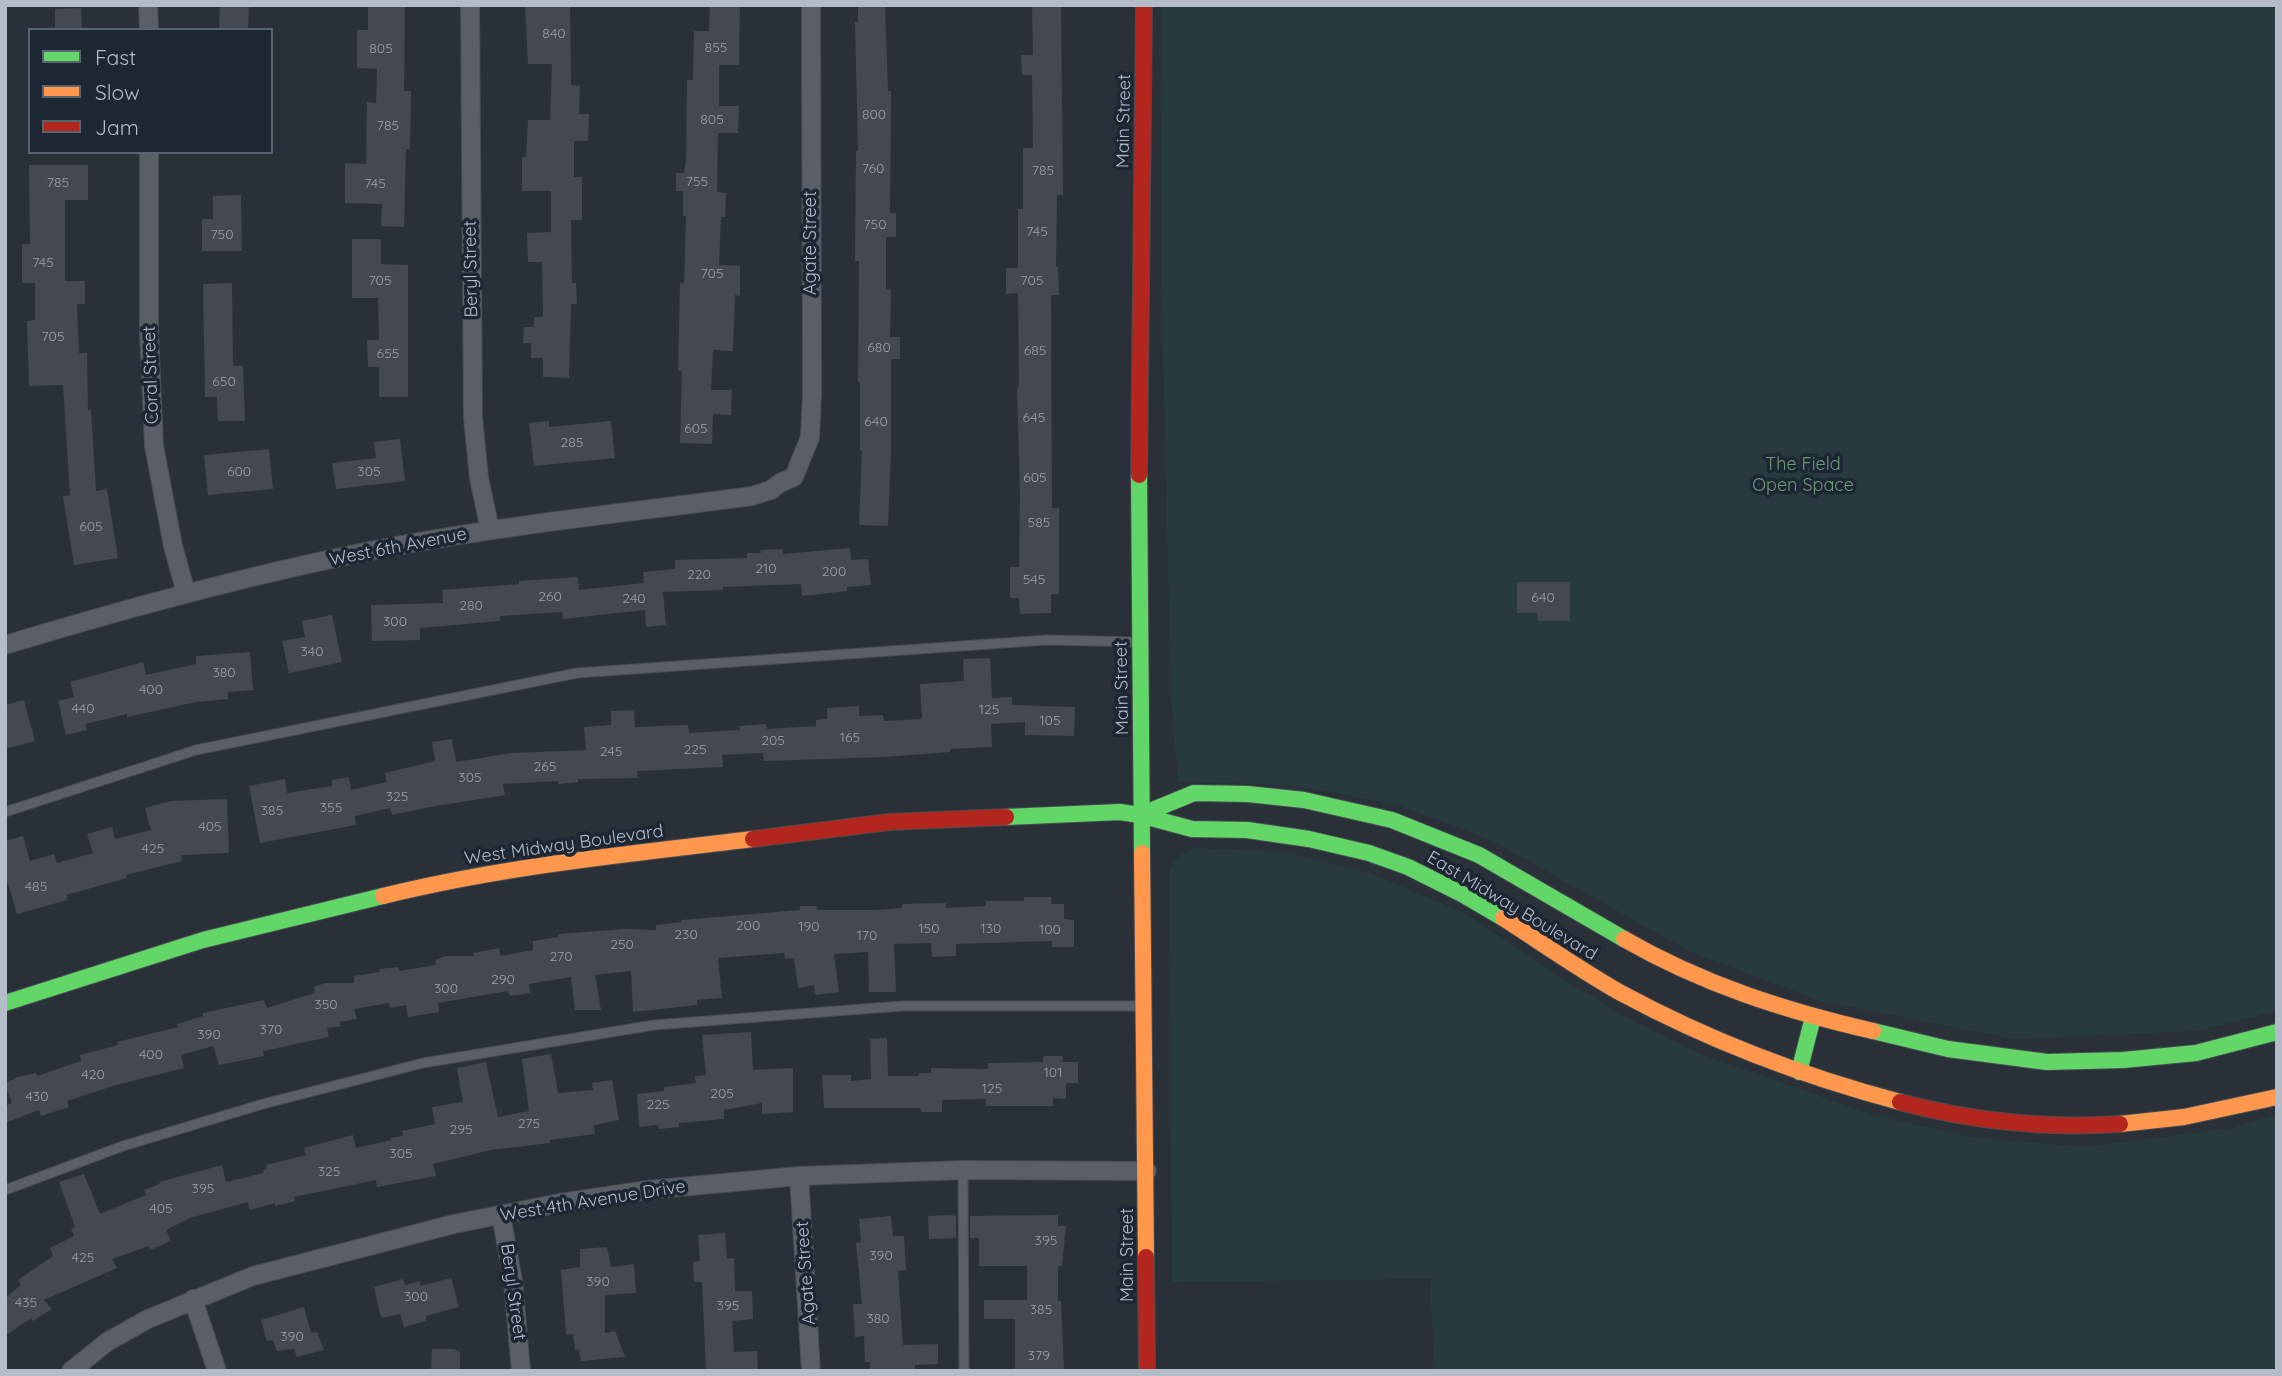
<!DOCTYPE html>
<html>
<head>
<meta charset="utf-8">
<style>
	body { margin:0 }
	#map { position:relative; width:2282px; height:1376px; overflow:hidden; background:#2a3038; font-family:Quicksand,sans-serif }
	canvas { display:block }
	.frame { position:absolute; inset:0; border:7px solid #b4bcc9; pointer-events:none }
	.legend { position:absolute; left:28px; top:28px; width:245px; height:126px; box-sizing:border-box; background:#1d2633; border:2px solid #59626f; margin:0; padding:9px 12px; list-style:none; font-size:21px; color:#b4bcc9 }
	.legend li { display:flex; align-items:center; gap:14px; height:35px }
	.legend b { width:35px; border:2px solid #59626f }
</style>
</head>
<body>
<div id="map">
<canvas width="2282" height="1376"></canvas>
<div class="frame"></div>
<ul class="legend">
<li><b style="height:9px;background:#63d668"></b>Fast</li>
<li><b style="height:9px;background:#ff974d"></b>Slow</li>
<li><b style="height:9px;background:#b3261e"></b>Jam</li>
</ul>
</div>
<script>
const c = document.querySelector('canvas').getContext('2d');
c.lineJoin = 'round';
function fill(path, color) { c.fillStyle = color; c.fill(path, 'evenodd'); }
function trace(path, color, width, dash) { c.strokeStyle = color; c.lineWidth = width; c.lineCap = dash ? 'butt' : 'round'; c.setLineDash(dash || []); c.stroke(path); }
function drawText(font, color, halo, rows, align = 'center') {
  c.font = font + ' Quicksand,sans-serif'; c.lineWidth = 7; c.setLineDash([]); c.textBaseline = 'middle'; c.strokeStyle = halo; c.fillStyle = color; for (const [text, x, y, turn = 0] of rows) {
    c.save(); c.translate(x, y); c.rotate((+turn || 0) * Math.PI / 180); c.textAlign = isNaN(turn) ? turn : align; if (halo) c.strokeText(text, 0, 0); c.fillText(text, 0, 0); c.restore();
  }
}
fill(new Path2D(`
	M1162,5H2277V1011L2198,1031L2014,1039L1820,1001L1689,951L1489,839L1398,805L1299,786L1178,781L1171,701L1161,266Z
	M1194,848L1285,852L1370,873L1466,914L1539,964L1625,1017L1700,1054L1871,1114L1969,1137L2086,1147L2232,1128L2277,1114V1371H1434L1430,1279L1172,1282L1169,874C1174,859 1179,855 1194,848Z`), '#273a3e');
fill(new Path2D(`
	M220,5H249L248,30H219Z
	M525,5H570L571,85L580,86L579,114H589L588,141H574V177H582V220H571L572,283H576L577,304H571L569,378L543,377V358H531V343H523L524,327H534V317H543L542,262H528L527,233L551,232V191H522V157H526L528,120H550L552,64H528Z
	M710,5L740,6L739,65H719V106H739L738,133H718L717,192L726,193L725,217H721L719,265L740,266V296L735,295L733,351L713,350L711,390H732L731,415L713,414L712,444L680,443L682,371H678L680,283L684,284L686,216H683V191H676V173H684L686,161L687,80H693L694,31H709Z
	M858,5H885L888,91H891L890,213H896V237H886V289L891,290L890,337H900V359H891V451L888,526L859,525L862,451H860V382H858L859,261H855L856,151H858L855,22H858Z
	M1032,5H1061L1063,195H1057L1056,267H1058L1059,295H1051L1052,508H1059V594H1051V613L1020,614L1019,598H1010V567H1019L1020,495L1017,388L1019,387L1018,293L1006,294V268H1018V209H1023V148H1033L1032,75H1022L1021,55H1033Z
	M368,7H405L404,91H411L410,149H406L404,227L381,226L382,204L345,203V163L366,164L367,102L376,103L377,69L357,68V30H368Z
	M81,8L82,30H55V9Z
	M29,165H88V200H65V281H85V304H77L79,353H87L88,410H91L96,491L107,489L118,558L74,565L63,496L70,495L63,385L29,386L27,321L35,320V283H22V244H30Z
	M241,195L242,251H202V219H213V196Z
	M352,239H381V264L408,265V397H379V367H368L367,340H379L378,298H352Z
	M232,283L233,366H243L245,421H218L217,397H205L203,284Z
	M549,421V427L611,421L615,458L534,466L529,423Z
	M400,439L405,481L336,489L332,463L376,458L374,442Z
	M269,449L273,489L208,495L204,455Z
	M850,548L851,560L868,559L871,585L847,587V591L802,596L801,584L723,587V590L663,592L666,625L646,627L645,610L563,619L562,612L500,616V621L420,628V640L372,641L371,605L443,603L442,590L519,584V581L578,577L579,590L644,583L643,572L675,569V560L747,558V553H761L760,550L782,549L783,554Z
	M1517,582H1570V621H1538V613H1517Z
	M332,615L342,662L289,673L282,641L305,637L302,621Z
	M250,652L253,690L228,692V699L196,702L127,717V714L85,724L87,730L66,735L58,701L74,697L70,682L143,662L146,675L196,664V656Z
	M990,658L992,698L1012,697V705L1075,707L1074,736L1025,735V722L991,724L992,747L950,749V752L885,757L764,761L763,753L722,755L723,767L637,771L638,778L578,779V782L558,784V781L503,784L505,795L430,807L392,815L390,808L355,816L356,825L260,843L249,786L285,779L287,793L332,786V780L349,777L351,790L387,782L385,773L435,761L432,742L452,739L456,762L512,753L586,750L584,727L611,725V711L634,710L635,727L688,725L689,733L740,730L739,726L766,724L767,729L816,726V720L827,719V708L859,706V716L883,715L884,721L922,719L920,684L964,681L963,659Z
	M24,700L35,741L5,749V705Z
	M227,799L229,853L181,855L182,861L126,875L127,878L66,895L68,900L17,914L5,874V841L23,836L30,861L54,854L57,863L93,853L87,834L112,827L115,839L151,830L145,808L171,801Z
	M1024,897H1051V904H1064V919L1074,920V947H1052V941L956,944V956L932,957L931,943L894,944L896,992H869L868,952L834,954L839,992L815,995L814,985L798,988L794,958L785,959L784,953L718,958L722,998L697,1000V1005L633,1012L631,971L595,975L601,1010H575L571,977L529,984L530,993L510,996L508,991L438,1003L439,1012L408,1017L406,1005L390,1008L389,1003L354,1009L357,1019L339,1022L341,1026L327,1028L329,1037L263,1051L264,1056L219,1065L213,1046L181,1055L184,1068L116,1085L67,1101L69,1107L41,1116L39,1110L5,1123V1106L12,1103L5,1084L17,1077L36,1073L37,1076L81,1061L80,1055L118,1045L117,1042L178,1027L177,1024L203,1016V1013L264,1000L267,1008L315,993L314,987L325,983H354V976L380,972L379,969L398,967L399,971L436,965L435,960L445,956H474L473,953L499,948L501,956L533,950V941L558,937V934L624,929L656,930V925L682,922V920L800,910V906H816L817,910H876L902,908V904L946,903V908L986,906V901H1024Z
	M751,1032L753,1070L793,1068V1112L762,1114V1103L724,1110V1119L679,1123V1127L659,1129L658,1125L639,1127L637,1094L664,1091V1087L696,1083L695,1076L706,1075L702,1035Z
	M887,1038L888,1076H918L919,1073H931V1068L988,1069V1063L1043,1062V1056H1063L1062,1062H1078V1083H1066V1099L1053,1098V1106H986V1099L942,1100V1112H921L920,1108H824L822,1075H851V1081L871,1079L870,1039Z
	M551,1054L558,1093L593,1090L592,1083L612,1080L619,1120L594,1125L595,1134L550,1140V1143L491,1150L433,1164L436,1176L377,1187L376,1180L294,1197L295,1201L275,1206V1203L250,1210L248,1202L190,1218L166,1230L171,1241L150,1250L149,1246L112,1259L117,1268L44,1300L52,1309L33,1321L31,1318L5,1336V1298L21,1285L18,1280L53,1256L50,1248L74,1236L71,1229L75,1227L59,1182L84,1174L100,1214L146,1195L144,1190L160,1184L159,1182L222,1165L226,1182L264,1173L263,1170L267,1169L266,1165L306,1155L304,1148L353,1135L356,1148L391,1140V1138L403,1136L402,1131L435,1124L432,1107L463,1102L457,1068L486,1062L498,1117L529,1111L522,1059Z
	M950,1215L956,1216V1238L929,1239L928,1216Z
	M1058,1215V1226H1066L1062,1266H1058V1301H1061L1064,1370L1015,1371V1319H984V1300H1027V1266H979V1238H970V1216Z
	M891,1216L893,1236H904L906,1270L898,1271L903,1345L938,1344V1364L915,1365V1371H870V1362H865L864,1336L855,1337L853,1304H862L856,1243L861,1242L859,1219Z
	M725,1233L727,1259L734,1258L735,1291H752L753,1319L732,1321L734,1352L757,1351L758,1371H706L702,1282H694L693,1262L700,1261L698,1235Z
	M607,1247L611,1267L634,1264L636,1293L605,1295V1333L615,1331L625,1357L581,1361L579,1350H575L573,1334L566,1335L561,1270L580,1267V1249Z
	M451,1278L459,1307L426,1316V1321L404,1327L400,1314L381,1318L374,1287L403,1279L405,1285L420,1281V1286Z
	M304,1307L311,1333L317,1332L324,1350L297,1357L294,1349L277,1351L273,1340L267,1341L261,1320Z
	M432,1349H454L460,1353V1371H431Z`), '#444950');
const lane = new Path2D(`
	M5,812L196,750L577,673L1047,640L1139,642
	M963,1170L964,1371
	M5,1190L123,1146L263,1104L423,1063L654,1025L902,1006H1142`);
const street = new Path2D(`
	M148,5L149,30
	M470,5L473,418L479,478L490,530
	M149,152V333L154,446L173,546L186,593
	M5,645C134,606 263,571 396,546C514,524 633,512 752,496L771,490L780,483L794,477L810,437L812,394L811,5
	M799,1176L811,1371
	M501,1215L513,1281L521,1371
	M193,1299L217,1371
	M71,1371L107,1342L148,1319L253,1276L454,1224L560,1203L648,1190L799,1176L963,1170L1147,1171`);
const fast = new Path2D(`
	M1139,475L1142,853
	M1143,814L1194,793L1248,794L1304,800L1392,820L1479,855L1624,939
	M1006,817L1120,812L1140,815L1192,829L1247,830L1309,839L1369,853L1408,867L1462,894L1503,918
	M5,1003L203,940L383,896
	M1873,1031L1948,1049L2047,1062L2123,1060L2196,1053L2277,1032
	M1799,1072L1813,1017`);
const slow = new Path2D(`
	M1142,853L1146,1257
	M383,896C505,866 629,854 753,839
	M1503,918C1542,943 1580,970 1621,993C1710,1041 1802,1076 1900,1102
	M1624,939C1702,984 1786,1011 1873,1031
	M2120,1124L2184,1117L2277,1097`);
const jam = new Path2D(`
	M1139,475L1144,5
	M753,839L889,822L1006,817
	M1900,1102C1970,1121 2048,1129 2120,1124
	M1146,1257L1147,1371`);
trace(lane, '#484c53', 11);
trace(street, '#484c53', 20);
trace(fast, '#484c53', 18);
trace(slow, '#484c53', 18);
trace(jam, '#484c53', 18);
trace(lane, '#5a5e66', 9);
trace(street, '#5a5e66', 18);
trace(fast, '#63d668', 16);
trace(slow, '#ff974d', 16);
trace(jam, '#b3261e', 16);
drawText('14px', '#989fab', null, [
	["840",554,34],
	["855",716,48],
	["805",381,49],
	["800",874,115],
	["805",712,120],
	["785",388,126],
	["760",873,169],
	["785",1043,171],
	["755",697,182],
	["785",58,183],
	["745",375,184],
	["750",875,225],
	["745",1037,232],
	["750",222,235],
	["745",43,263],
	["705",712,274],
	["705",380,281],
	["705",1032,281],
	["705",53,337],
	["680",879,348],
	["685",1035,351],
	["655",388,354],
	["650",224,382],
	["645",1034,418],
	["640",876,422],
	["605",696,429],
	["285",572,443],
	["600",239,472],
	["305",369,472],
	["605",1035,478],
	["585",1039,523],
	["605",91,527],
	["210",766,569],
	["200",834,572],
	["220",699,575],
	["545",1034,580],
	["260",550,597],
	["640",1543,598],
	["240",634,599],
	["280",471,606],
	["300",395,622],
	["340",312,652],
	["380",224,673],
	["400",151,690],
	["440",83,709],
	["125",989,710],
	["105",1050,721],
	["165",850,738],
	["205",773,741],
	["225",695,750],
	["245",611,752],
	["265",545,767],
	["305",470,778],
	["325",397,797],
	["355",331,808],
	["385",272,811],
	["405",210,827],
	["425",153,849],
	["485",36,887],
	["200",748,926],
	["190",809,927],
	["150",929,929],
	["130",991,929],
	["100",1050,930],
	["230",686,935],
	["170",867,936],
	["250",622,945],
	["270",561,957],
	["290",503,980],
	["300",446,989],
	["350",326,1005],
	["370",271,1030],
	["390",209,1035],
	["400",151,1055],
	["101",1053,1073],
	["420",93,1075],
	["125",992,1089],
	["205",722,1094],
	["430",37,1097],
	["225",658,1105],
	["275",529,1124],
	["295",461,1130],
	["305",401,1154],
	["325",329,1172],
	["395",203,1189],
	["405",161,1209],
	["395",1046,1241],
	["390",881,1256],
	["425",83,1258],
	["390",598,1282],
	["300",416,1297],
	["435",26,1303],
	["395",728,1306],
	["385",1041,1310],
	["380",878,1319],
	["390",292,1337],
	["379",1039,1356]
]);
drawText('18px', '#b4bcc9', '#1d2633', [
	["Main Street",1124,121,-89],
	["Agate Street",811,243,-90],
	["Beryl Street",471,269,-91],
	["Coral Street",151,375,-92],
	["West 6th Avenue",398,547,-11],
	["Main Street",1122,688,-91],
	["West Midway Boulevard",564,845,-8],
	["East Midway Boulevard",1512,906,31],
	["West 4th Avenue Drive",593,1201,-9],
	["Main Street",1128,1255,-90],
	["Agate Street",806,1273,-94],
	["Beryl Street",513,1292,82]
]);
drawText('18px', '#6b9a76', '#1d2633', [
	["The Field",1803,465],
	["Open Space",1803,486]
]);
</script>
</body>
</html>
